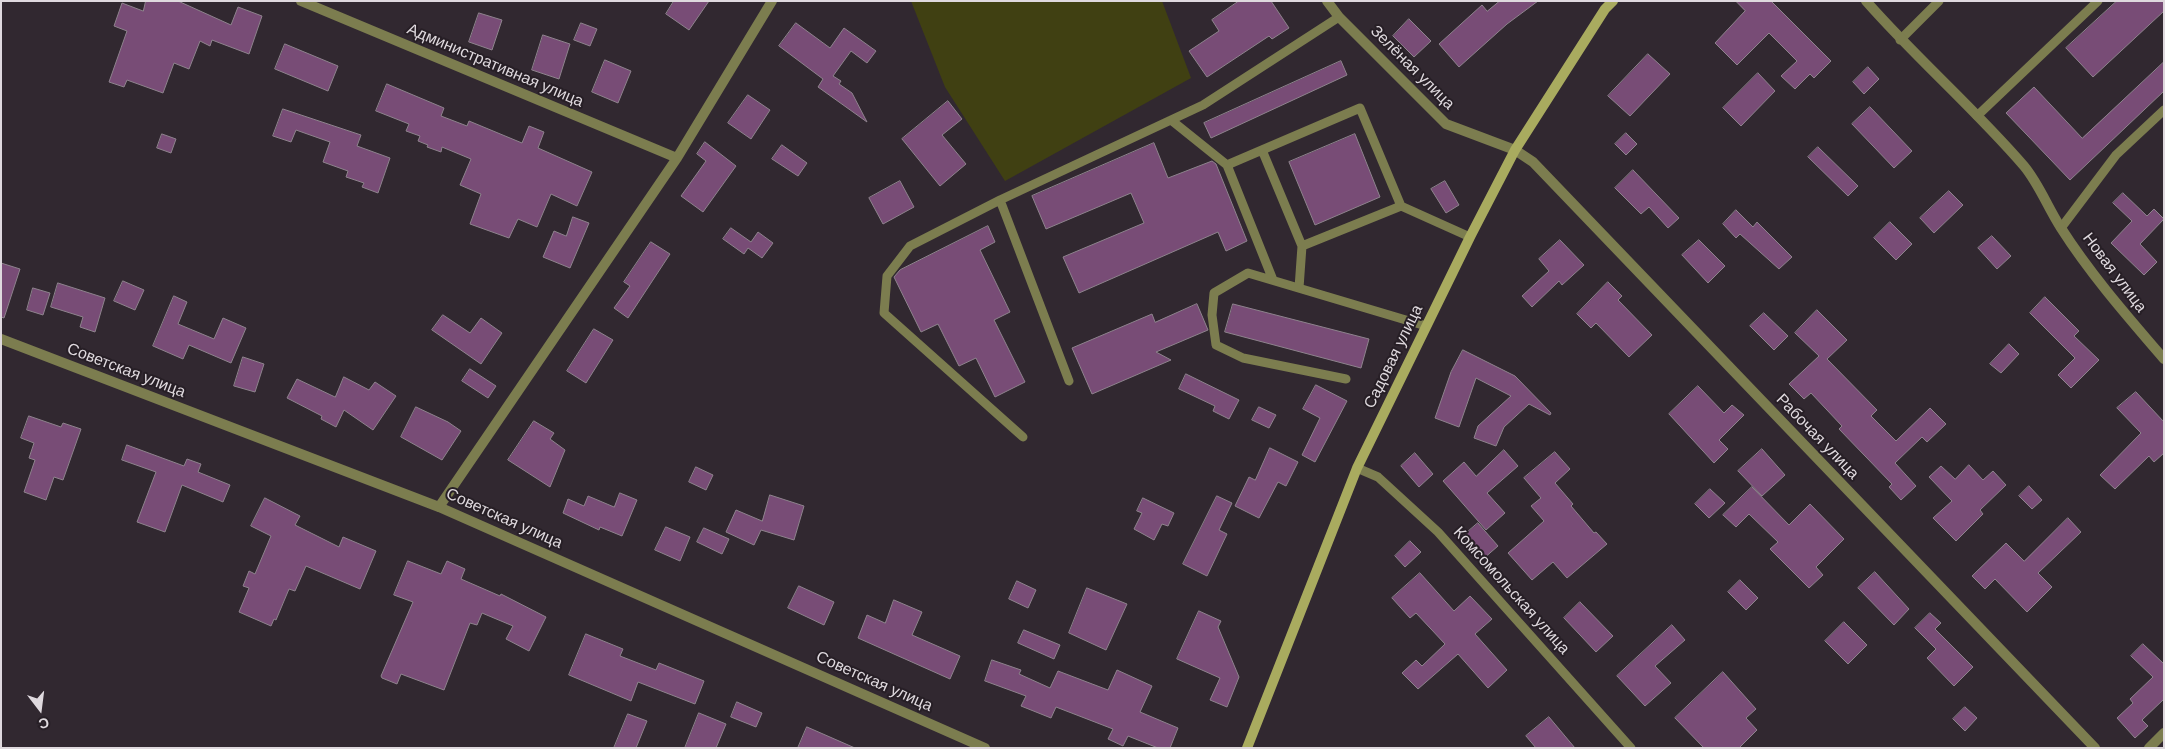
<!DOCTYPE html>
<html>
<head>
<meta charset="utf-8">
<style>
	body { margin:0 }
	#map { position:relative; width:2165px; height:749px; overflow:hidden; background:#312830; font-family:"DM Sans",sans-serif }
	canvas { display:block }
	.frame { position:absolute; inset:0; border:2px solid #dfd9de; pointer-events:none }
	.north { position:absolute; left:15px; top:684px; width:50px; height:50px; -webkit-text-stroke:4px #271f26; paint-order:stroke; rotate:165deg; font-size:14px; font-weight:700; line-height:20px; text-align:center; color:#dfd9de }
	.north::after { content:''; display:block; margin:auto; width:18px; height:22px; background:#dfd9de; clip-path:polygon(50% 0,100% 100%,50% 72%,0 100%) }
</style>
</head>
<body>
<div id="map">
<canvas width="2165" height="749"></canvas>
<div class="frame"></div>
<div class="north">С</div>
</div>
<script>
const c = document.querySelector('canvas').getContext('2d');
c.lineJoin = 'round';
function fill(path, color) { c.fillStyle = color; c.fill(path, 'evenodd'); }
function trace(path, color, width, dash) { c.strokeStyle = color; c.lineWidth = width; c.lineCap = dash ? 'butt' : 'round'; c.setLineDash(dash || []); c.stroke(path); }
function drawText(font, color, halo, rows, align = 'center') {
  c.font = font + ' "DM Sans",sans-serif'; c.lineWidth = 4; c.setLineDash([]); c.textBaseline = 'middle'; c.strokeStyle = halo; c.fillStyle = color; for (const [text, x, y, turn = 0] of rows) {
    c.save(); c.translate(x, y); c.rotate((+turn || 0) * Math.PI / 180); c.textAlign = isNaN(turn) ? turn : align; if (halo) c.strokeText(text, 0, 0); c.fillText(text, 0, 0); c.restore();
  }
}
fill(new Path2D(`
	M911,1H1162L1191,78L1005,181L945,87Z`), '#404012');
const building = new Path2D(`
	M146,1H178L231,25L238,7L262,16L249,54L212,40L210,46L200,41L189,69L174,63L163,93L127,80L124,87L109,82L127,31L114,26L122,3L143,11Z
	M674,1H709L689,30L666,14Z
	M1239,1H1271L1289,28L1272,39L1269,36L1207,77L1189,51L1219,31L1212,20Z
	M1500,1H1538L1507,24L1459,67L1439,44L1482,5L1487,11Z
	M1736,1H1771L1831,61L1814,78L1810,74L1795,89L1781,76L1797,61L1769,33L1737,65L1715,43L1745,11Z
	M2117,1H2164V11L2093,77L2066,48Z
	M479,13L502,20L492,50L469,42Z
	M1409,19L1431,41L1414,57L1393,36Z
	M581,23L597,29L590,46L574,40Z
	M796,23L830,48L844,28L876,51L867,63L851,51L833,76L841,81L839,84L852,93L867,122L818,87L823,79L779,46Z
	M543,35L570,44L559,79L532,70Z
	M285,44L338,66L328,91L275,69Z
	M1648,54L1670,74L1630,116L1608,96Z
	M605,60L631,71L618,103L592,92Z
	M1341,61L1347,75L1211,138L1204,123Z
	M2164,62V91L2070,180L2006,113L2034,87L2082,138Z
	M1868,67L1879,79L1864,94L1853,82Z
	M1758,73L1775,91L1741,126L1723,108Z
	M387,84L444,108L441,116L467,126L469,121L522,143L529,126L544,132L538,148L592,172L577,206L551,194L537,227L518,219L509,238L470,224L481,194L460,185L471,159L442,147L441,152L427,147L428,145L418,141L420,136L406,131L409,124L376,111Z
	M748,95L770,110L751,139L728,123Z
	M948,101L962,119L942,135L966,164L940,186L902,139Z
	M1870,107L1912,151L1894,168L1852,124Z
	M283,109L361,135L357,146L390,158L378,193L362,187L364,183L346,177L348,171L323,162L330,142L296,130L291,142L273,136Z
	M1626,133L1637,144L1626,155L1615,144Z
	M162,134L176,139L171,153L157,148Z
	M1355,134L1380,197L1315,225L1289,162Z
	M705,142L736,166L703,212L681,196L706,161L697,154Z
	M1154,143L1168,178L1212,161L1216,164L1247,241L1226,251L1218,232L1079,293L1063,257L1144,223L1131,193L1046,229L1032,196Z
	M782,145L807,163L798,176L772,159Z
	M1818,147L1858,186L1848,196L1808,157Z
	M1633,170L1679,218L1668,228L1649,207L1641,214L1615,188Z
	M900,181L914,207L883,224L869,198Z
	M1445,181L1459,205L1446,213L1431,189Z
	M1949,191L1963,205L1934,233L1920,218Z
	M2123,193L2147,216L2154,209L2164,219L2140,244L2157,262L2144,275L2111,243L2132,221L2113,203Z
	M1736,210L1753,227L1757,222L1792,257L1779,269L1740,234L1736,238L1723,224Z
	M573,217L589,223L570,268L543,257L554,231L566,236Z
	M1890,222L1912,244L1896,260L1874,238Z
	M988,226L995,242L980,250L1010,312L994,320L1025,382L995,397L976,358L959,366L938,324L921,332L894,277L900,270Z
	M731,228L751,242L758,232L773,243L762,258L748,248L744,254L723,239Z
	M1992,236L2011,256L1997,269L1978,248Z
	M1560,240L1584,265L1562,285L1559,281L1532,307L1522,296L1549,271L1539,259Z
	M1699,240L1725,266L1708,283L1682,255Z
	M651,242L670,254L628,318L614,308L630,286L624,282Z
	M1,263L20,269L4,318L1,317Z
	M123,281L144,290L135,310L114,301Z
	M1608,282L1622,296L1618,300L1652,335L1629,357L1596,323L1591,328L1577,314Z
	M58,283L105,298L95,332L80,327L83,317L51,307Z
	M33,288L50,293L43,315L27,310Z
	M174,296L187,302L178,324L214,339L223,318L246,328L231,363L189,345L183,359L153,346Z
	M2045,297L2079,331L2074,336L2099,360L2071,388L2058,375L2075,358L2030,313Z
	M1197,304L1208,330L1156,352L1171,360L1092,394L1072,348L1152,314L1155,322Z
	M1233,304L1369,339L1361,368L1225,332Z
	M1817,310L1847,340L1827,359L1877,410L1871,416L1896,441L1930,408L1946,424L1927,442L1922,437L1895,463L1916,486L1901,500L1889,487L1892,484L1839,429L1842,426L1811,393L1804,399L1789,384L1819,356L1795,333Z
	M1764,313L1788,336L1774,350L1750,326Z
	M443,315L470,333L481,318L502,333L481,364L432,330Z
	M594,329L613,340L586,383L567,371Z
	M2009,344L2019,354L2001,373L1990,364Z
	M1463,350L1515,376L1551,413L1550,415L1529,404L1504,427L1496,446L1474,438L1478,426L1511,396L1476,378L1459,427L1435,418L1451,372Z
	M243,357L264,364L255,392L234,386Z
	M470,369L496,386L488,398L462,381Z
	M1186,374L1239,400L1229,419L1213,411L1215,406L1179,389Z
	M344,377L369,390L375,382L396,396L373,430L344,410L336,427L321,419L322,416L287,398L297,379L335,397Z
	M1316,385L1347,401L1315,462L1302,455L1320,418L1303,409Z
	M1698,386L1724,413L1732,405L1744,415L1719,440L1728,449L1714,463L1669,414Z
	M2136,392L2164,422V453L2154,462L2149,456L2115,489L2100,475L2141,433L2117,408Z
	M416,407L448,422L461,431L442,460L401,437Z
	M1259,407L1276,415L1269,428L1252,420Z
	M29,416L61,427L63,423L81,429L63,480L54,477L46,500L24,492L35,460L29,458L34,443L21,438Z
	M534,421L554,433L550,439L565,450L550,487L508,460Z
	M127,445L184,466L187,459L201,464L198,472L230,485L223,502L182,485L165,532L137,522L156,472L122,460Z
	M1270,448L1298,462L1286,486L1278,482L1259,518L1235,506L1249,477L1255,480Z
	M1762,449L1785,475L1762,496L1738,471Z
	M1504,450L1518,466L1487,493L1505,513L1486,530L1443,481L1464,462L1476,476Z
	M1555,452L1570,469L1555,483L1573,504L1571,506L1594,533L1596,532L1607,544L1567,578L1553,562L1532,580L1508,553L1544,521L1531,506L1541,498L1524,478Z
	M1415,453L1433,474L1419,487L1401,466Z
	M1969,465L1983,480L1993,471L2006,485L1980,510L1983,514L1956,541L1933,518L1952,501L1929,477L1941,466L1955,479Z
	M696,467L713,475L706,490L689,482Z
	M2029,486L2042,500L2032,509L2019,496Z
	M1752,487L1789,525L1810,504L1844,539L1816,567L1823,575L1809,588L1770,549L1778,542L1749,514L1736,527L1723,515Z
	M1710,489L1725,503L1709,518L1695,504Z
	M620,493L637,500L622,536L600,527L599,530L563,513L568,499L584,506L588,496L614,507Z
	M770,495L804,506L794,540L761,530L754,545L726,532L736,510L762,521Z
	M1217,496L1232,503L1219,530L1227,534L1207,576L1183,564Z
	M265,498L300,516L295,525L339,547L343,537L376,551L360,589L306,566L295,591L289,589L276,620L274,619L271,626L239,612L249,588L243,586L249,571L255,574L271,536L251,526Z
	M1143,498L1174,513L1168,526L1162,524L1154,540L1134,529L1142,513L1137,511Z
	M2068,518L2081,532L2038,573L2052,587L2027,612L1995,579L1985,589L1972,576L2006,543L2024,561Z
	M1478,523L1498,546L1483,559L1463,536Z
	M666,527L690,537L680,561L655,550Z
	M704,528L729,539L722,554L697,542Z
	M1410,541L1421,552L1405,567L1395,556Z
	M408,561L441,574L447,561L465,569L461,579L500,596L501,594L546,617L529,651L506,639L513,626L482,613L477,625L470,623L444,690L401,674L397,684L382,678L381,676L413,602L394,595Z
	M1875,572L1909,609L1894,625L1858,588Z
	M1420,573L1454,611L1470,596L1492,619L1475,634L1507,670L1488,688L1458,654L1418,689L1402,673L1416,660L1422,666L1445,644L1416,613L1410,618L1392,598Z
	M1740,580L1758,598L1746,610L1728,592Z
	M1017,581L1036,590L1028,608L1009,599Z
	M799,586L834,602L824,625L788,608Z
	M1087,588L1127,604L1106,650L1069,633Z
	M894,600L922,612L912,635L960,656L950,679L858,638L867,615L885,623Z
	M1580,602L1613,636L1596,652L1564,618Z
	M1199,611L1221,621L1218,627L1239,677L1227,707L1210,700L1220,678L1177,659Z
	M1930,613L1941,623L1935,629L1973,667L1954,686L1927,658L1936,649L1915,628Z
	M1844,622L1867,645L1848,664L1825,641Z
	M1672,625L1685,640L1655,666L1671,683L1645,706L1617,676Z
	M1024,630L1060,645L1054,659L1018,643Z
	M586,634L623,649L620,656L656,670L659,663L704,681L695,704L638,682L631,701L569,675Z
	M2143,644L2164,664V699L2142,720L2148,726L2135,738L2117,718L2133,703L2130,699L2153,677L2131,656Z
	M992,660L1021,670L1019,674L1050,688L1058,671L1108,690L1117,670L1152,686L1140,712L1178,728L1170,748H1158L1128,736L1123,746L1108,739L1113,729L1056,707L1051,718L1021,706L1026,696L985,681Z
	M1723,672L1756,709L1746,718L1757,730L1739,748H1704L1675,718Z
	M737,702L762,713L756,727L731,717Z
	M1965,707L1977,718L1965,731L1953,719Z
	M699,713L726,724L716,748H685Z
	M628,714L647,721L636,748H614Z
	M1549,717L1575,748H1536L1526,736Z
	M807,727L855,748H798Z`);
fill(building, '#784c76');
trace(building, '#8e838d', 1);
trace(new Path2D(`
	M1900,40L1939,1
	M1977,116L2098,1
	M1171,120L1227,165
	M1262,150L1227,165L1273,280
	M1000,200L1069,381
	M2061,228L2116,155L2164,110
	M1302,246L1401,206L1470,237
	M1299,288L1302,246L1262,150L1360,108L1401,206
	M1346,379L1243,358L1216,345L1212,315L1214,293L1248,273L1426,326
	M1023,437L884,313L887,276L910,246L1000,200L1203,105L1339,17
	M1357,468L1378,477L1438,532L1631,748`), '#7c7d4f', 9);
trace(new Path2D(`
	M301,1L677,158
	M1327,1L1339,17L1446,124L1515,150L1533,162L2095,748
	M1866,1C1916,58 1974,108 2024,166C2039,184 2048,208 2061,228C2091,275 2128,317 2164,359
	M1,339L439,507L985,748
	M439,507L677,158L772,1
	M2149,748L2164,733`), '#7c7d4f', 10);
trace(new Path2D(`
	M1247,748L1357,468L1470,237L1515,150L1605,9L1613,1`), '#a9ab5f', 10);
drawText('16px', '#dfd9de', '#271f26', [
	["Административная улица",495,66,23],
	["Зелёная улица",1412,68,45],
	["Новая улица",2114,273,53],
	["Садовая улица",1394,357,-64],
	["Советская улица",126,371,21],
	["Рабочая улица",1817,437,46],
	["Советская улица",504,519,24],
	["Комсомольская улица",1511,591,48],
	["Советская улица",874,682,24]
]);
</script>
</body>
</html>
